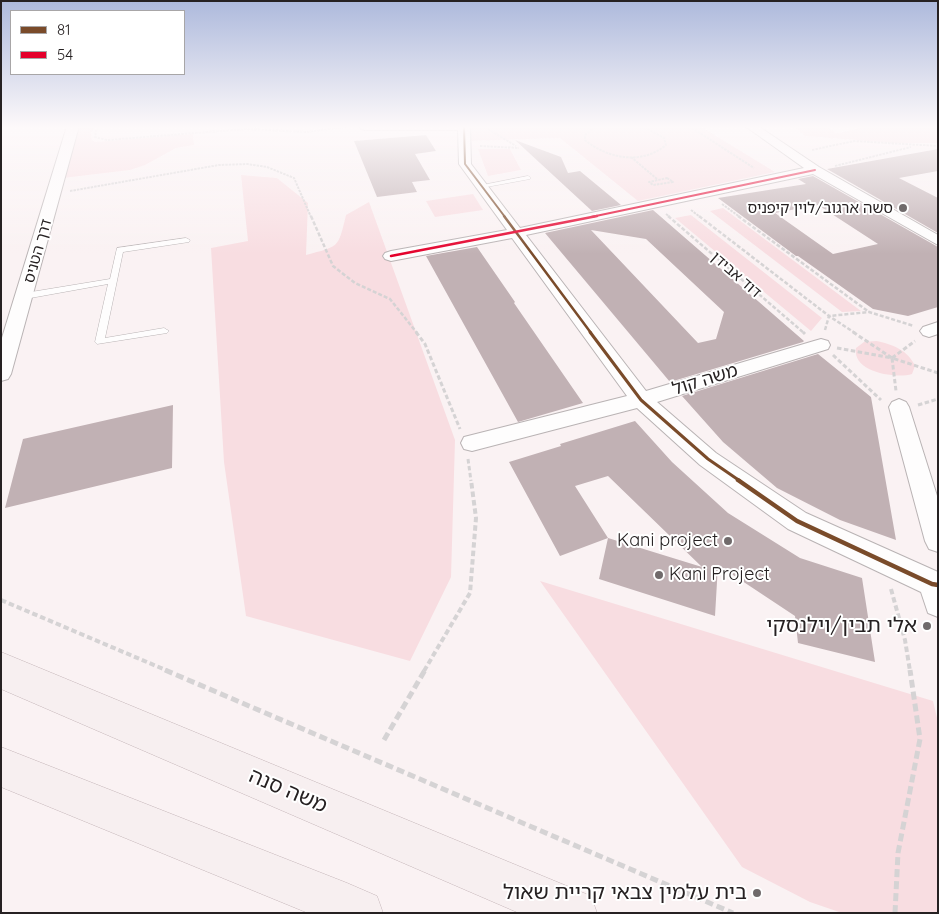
<!DOCTYPE html>
<html>
<head>
<meta charset="utf-8">
<style>
	body { margin:0 }
	#map { position:relative; width:939px; height:914px; overflow:hidden; background:#faf2f3; font-family:Quicksand,sans-serif }
	canvas { display:block }
	.frame { position:absolute; inset:0; border:2px solid #262122; pointer-events:none }
	.legend { position:absolute; left:10px; top:10px; width:175px; height:65px; box-sizing:border-box; background:#fff; border:1px solid #a8a6a7; margin:0; padding:6px 9px; list-style:none; font-size:15px; color:#262122 }
	.legend li { display:flex; align-items:center; gap:10px; height:25px }
	.legend b { width:25px; border:1px solid #a8a6a7 }
</style>
</head>
<body>
<div id="map">
<canvas width="939" height="914"></canvas>
<div class="frame"></div>
<ul class="legend">
<li><b style="height:6px;background:#7a4b2a"></b>81</li>
<li><b style="height:6px;background:#e4002b"></b>54</li>
</ul>
</div>
<script>
const c = document.querySelector('canvas').getContext('2d');
c.lineJoin = 'round';
function fill(path, color) { c.fillStyle = color; c.fill(path, 'evenodd'); }
function trace(path, color, width, dash) { c.strokeStyle = color; c.lineWidth = width; c.lineCap = dash ? 'butt' : 'round'; c.setLineDash(dash || []); c.stroke(path); }
function drawText(font, color, halo, rows, align = 'center') {
  c.font = font + ' Quicksand,"Noto Sans Hebrew",sans-serif'; c.lineWidth = 4; c.setLineDash([]); c.textBaseline = 'middle'; c.strokeStyle = halo; c.fillStyle = color; for (const [text, x, y, turn = 0] of rows) {
    c.save(); c.translate(x, y); c.rotate((+turn || 0) * Math.PI / 180); c.textAlign = isNaN(turn) ? turn : align; if (halo) c.strokeText(text, 0, 0); c.fillText(text, 0, 0); c.restore();
  }
}
fill(new Path2D(`
	M78,126H94L91,133L92,140L95,142L193,134L194,145L176,148L145,165L130,170L63,178Z
	M464,126H700L775,172L638,201L560,138L465,141Z
	M794,126H823L837,133L858,129L856,126H938V143H894L805,136Z
	M478,149H510L521,170L488,176Z
	M241,175L277,178L308,203L306,255C339,246 338,249 346,215L369,202L455,440L451,577L410,661L246,616L224,462L211,248L248,241Z
	M473,194L483,210L435,217L426,201Z
	M723,208L861,311L842,312L710,211Z
	M691,215L822,318L811,331L675,218Z
	M876,341C892,344 908,350 915,366L912,374C895,379 852,372 856,348L864,342Z
	M540,581L933,701L938,722V913H842L810,902L742,867Z`), '#f8dde1');
fill(new Path2D(`
	M426,135L436,151L415,154L430,180L412,182L417,192L377,197L354,141Z
	M515,140L561,157L568,173L580,171L621,205L592,211Z
	M938,149V171L899,178L938,198V233L827,169Z
	M813,176L938,247V307L908,316L873,309L798,256H796L718,198L806,184L798,179ZM818,205L878,244L833,254L775,213Z
	M653,210L804,341L803,342L670,382L545,233ZM591,230L646,239L724,312L716,339L698,343Z
	M477,247L515,302L514,303L583,403L518,422L426,256Z
	M818,354L871,397L896,540L840,520L777,488L723,442L682,396Z
	M173,405L172,468L5,508L23,439Z
	M635,421L672,462L728,513L800,558L862,578L875,662L798,643L795,616L718,565L715,616L599,579L608,538L560,556L509,462L561,446L560,444ZM608,476L702,567L608,538L575,486Z`), '#c1b1b4');
const lane = new Path2D(`
	M528,176L530,177V179L481,188L478,186Z
	M186,238L190,240L189,242L123,252L105,338L164,328L169,331L167,333L97,344L95,342L108,284L25,299L21,296L25,293L110,279L117,248Z`);
const street = new Path2D(`
	M67,126H79L11,374L8,379L1,381V341Z
	M360,126H470L471,164L520,228L804,168L745,126H758L819,167L938,235V245L813,174L526,235L646,391L814,341L821,339L828,341L830,345L828,349L657,402L716,453L806,513L938,572V617L928,613L921,592L788,529L700,465L637,408L472,451L464,449L461,443L464,437L627,396L512,238L391,261L385,259L383,256L385,253L391,251L507,230L459,164L458,130H365L361,129Z
	M938,322V334L929,337L923,335L920,331L923,327Z
	M899,399L906,402L909,407L938,499V552L929,549L925,541L889,407L892,402Z`);
const primary = new Path2D(`
	M1,652L591,896L597,913H519L1,689Z
	M1,747L347,883L377,896L383,913H308L1,787Z`);
trace(lane, '#b9b3b4', 1);
trace(street, '#b9b3b4', 2);
trace(primary, '#c5b6b9', 1);
trace(new Path2D(`
	M97,126L95,137L107,140L245,129L306,132L351,126
	M487,126L488,129L516,146
	M602,126L593,128L585,135V140C608,159 642,165 666,145L664,138L648,129L637,126
	M689,126L754,168
	M251,128L258,126
	M480,146L519,148
	M812,150L854,141L938,146
	M631,157L657,179
	M835,166L911,147
	M667,178L673,182L653,185L649,182Z
	M70,191L219,165L247,164L267,167L294,178L311,217
	M722,204L740,217
	M691,210L700,217
	M666,214L670,217`), '#d5d3d4', 2, [2.5, 1]);
trace(new Path2D(`
	M311,216L333,266L355,283L390,299L417,333
	M668,216L804,333
	M699,216L829,316L855,333
	M738,216L869,312
	M825,330L829,316L869,312L914,326`), '#d5d3d4', 2.5, [4, 2]);
trace(new Path2D(`
	M416,332L425,344L460,429
	M803,332L805,334
	M853,332L892,358L938,373
	M837,348L892,358L896,391
	M833,355L881,400
	M892,358L915,341
	M918,405L938,399
	M468,459L471,481`), '#d5d3d4', 3, [4.5, 2.5]);
trace(new Path2D(`
	M891,589L905,640L910,671
	M1,600L168,671
	M424,671L470,593L476,518L471,480`), '#d5d3d4', 4, [5.5, 3]);
trace(new Path2D(`
	M165,670L733,913
	M384,740L425,670
	M895,913L898,853L920,739L910,670`), '#d5d3d4', 5, [8, 4]);
fill(lane, '#fefdfd');
fill(street, '#fefdfd');
fill(primary, '#f7eff0');
trace(new Path2D(`
	M464,126L465,164L505,217`), '#7a4b2a', 2);
trace(new Path2D(`
	M504,216L591,333`), '#7a4b2a', 2.5);
trace(new Path2D(`
	M590,332L641,400L708,459L740,481`), '#7a4b2a', 3);
trace(new Path2D(`
	M738,480L797,521L932,584L938,585`), '#7a4b2a', 4.5);
trace(new Path2D(`
	M591,217L815,170`), '#e4002b', 2);
trace(new Path2D(`
	M391,256L597,216`), '#e4002b', 2.5);
const sky = c.createLinearGradient(0, 0, 0, 254);
sky.addColorStop(0, '#adb9dc');
sky.addColorStop(0.5, '#fdf9fa');
sky.addColorStop(1, '#fdf9fa00');
c.fillStyle = sky;
c.fillRect(0, 0, 939, 254);
for (const [x, y, r, color] of [
	[903,208,5,"#706a6b"],
	[728,541,5,"#706a6b"],
	[659,575,5,"#706a6b"],
	[927,626,5,"#706a6b"],
	[757,893,5,"#706a6b"]
]) { const dot = new Path2D(); dot.arc(x, y, r, 0, 2 * Math.PI); c.fillStyle = color; c.fill(dot); trace(dot, '#fff', 2); }
drawText('15px', '#262122', '#fff', [
	["סשה ארגוב/לוין קיפניס",893,208]
], 'right');
drawText('15px', '#262122', '#fff', [
	["דרך הטניס",38,251,-74],
	["דוד אבידן",736,275,41]
]);
drawText('18px', '#262122', '#fff', [
	["משה קול",705,380,-17]
]);
drawText('18px', '#262122', '#fff', [
	["Kani project",718,541],
	["Kani Project",669,575,"left"]
], 'right');
drawText('21px', '#262122', '#fff', [
	["אלי תבין/וילנסקי",917,626],
	["בית עלמין צבאי קריית שאול",747,893]
], 'right');
drawText('21px', '#262122', '#fff', [
	["משה סנה",288,791,23]
]);
</script>
</body>
</html>
